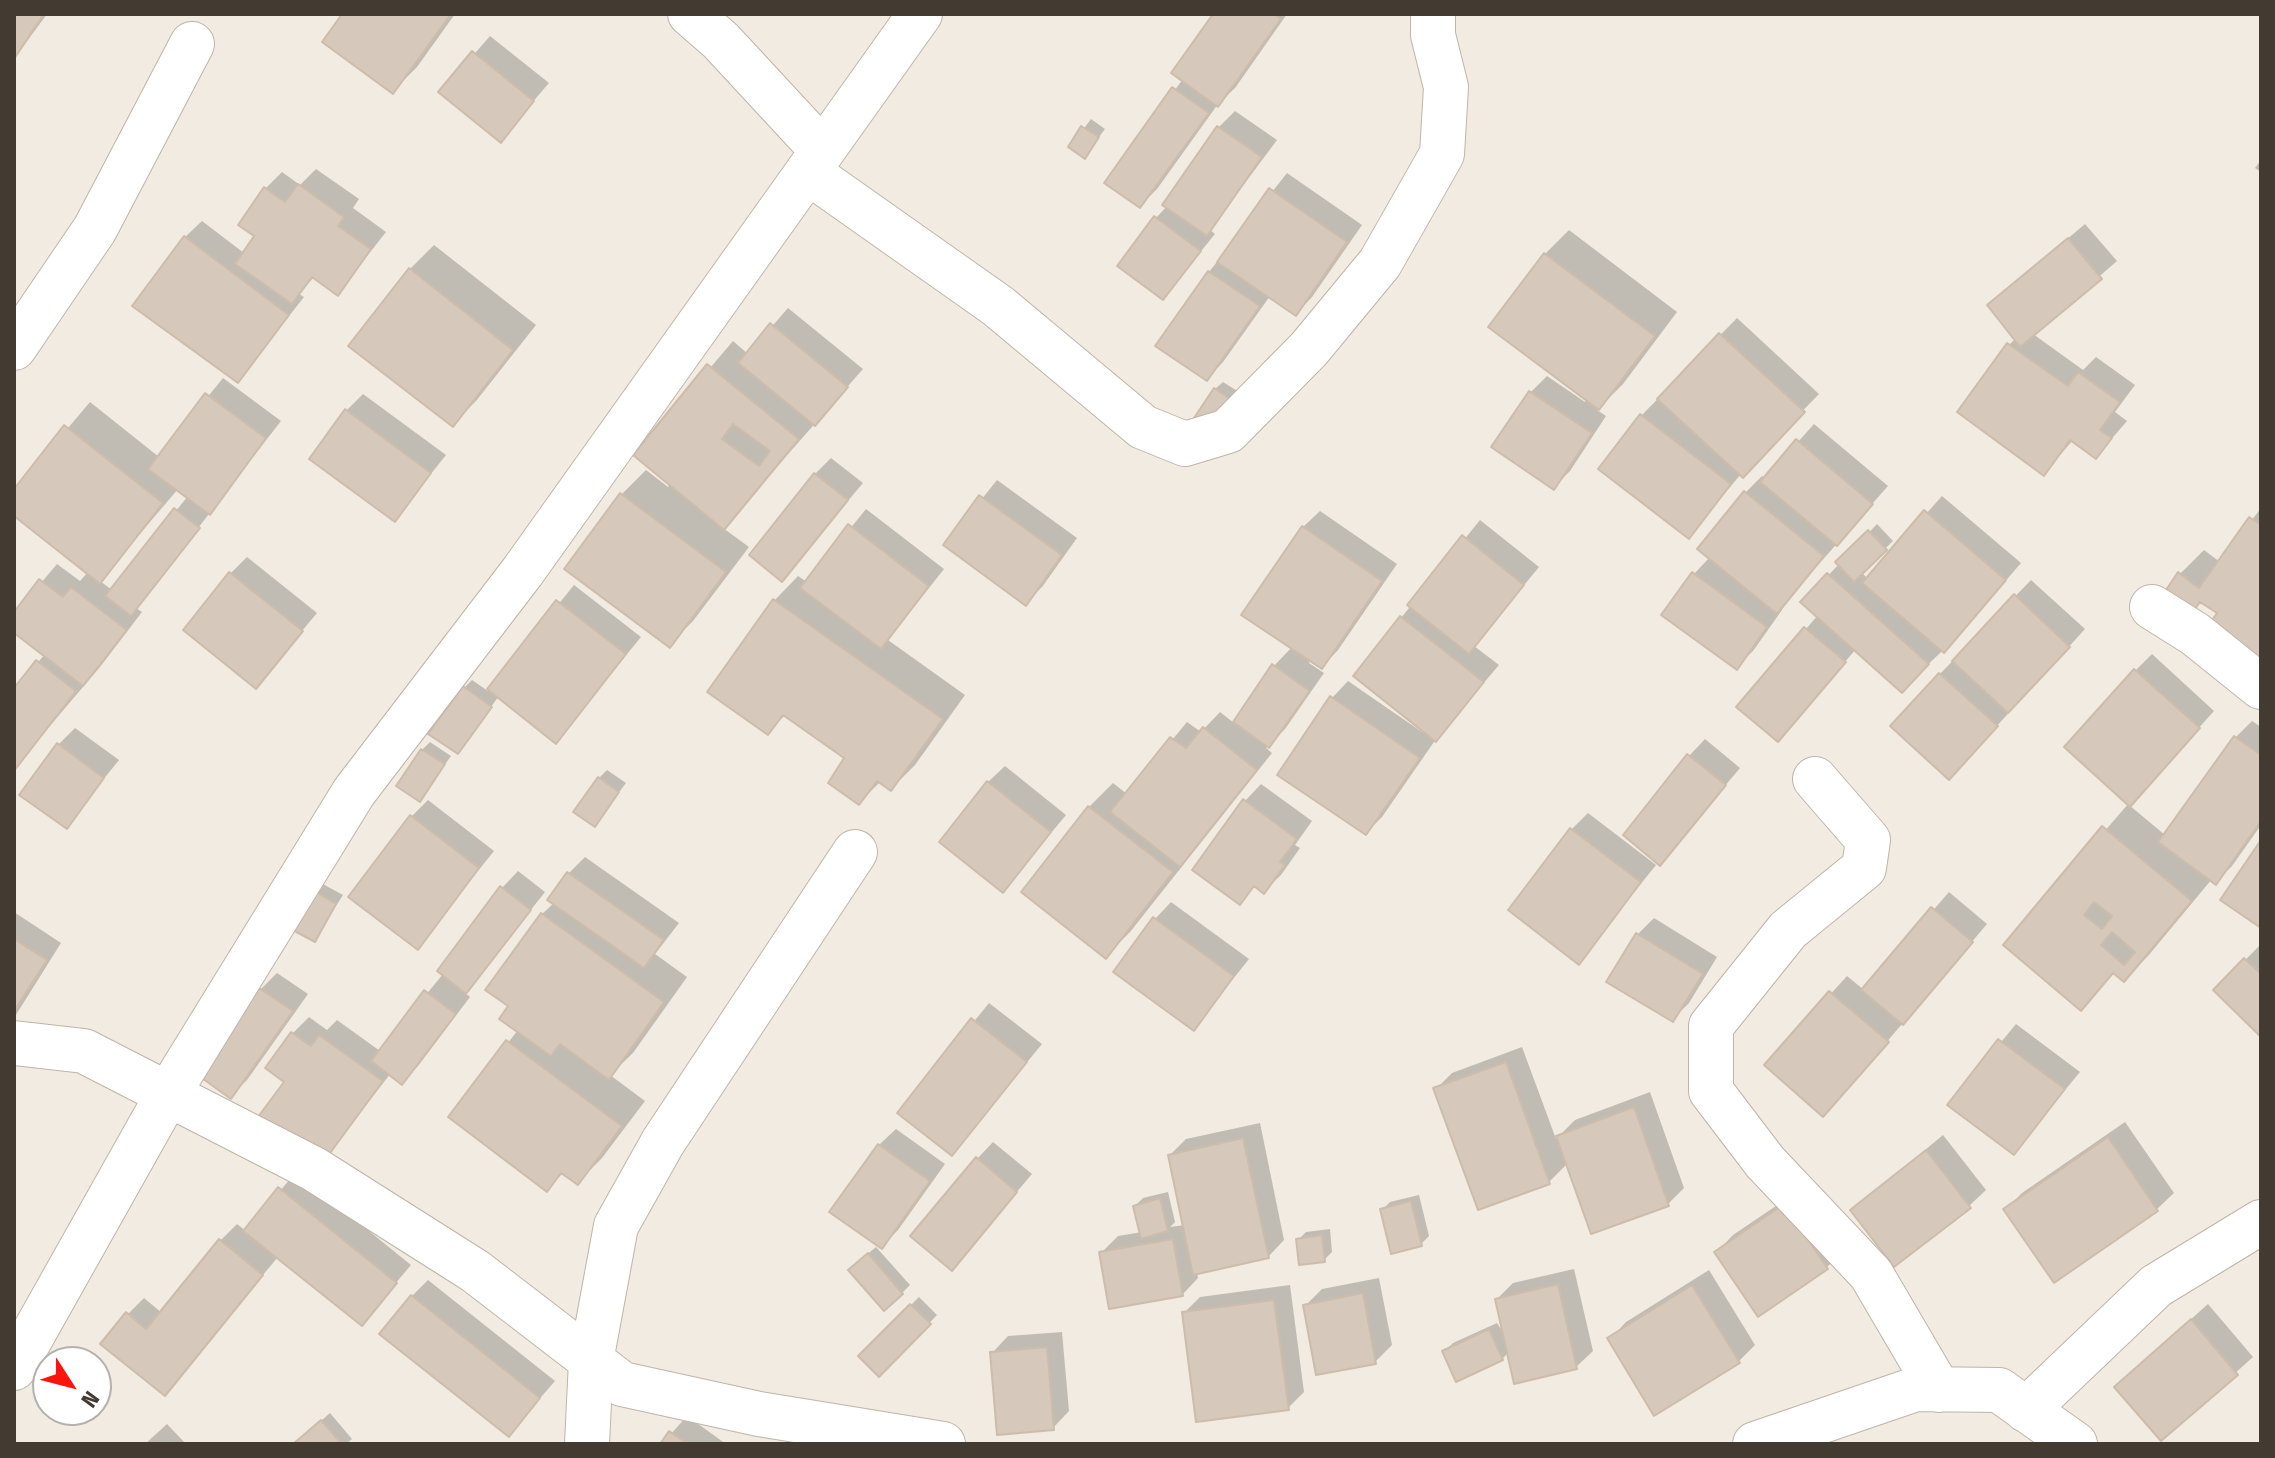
<!DOCTYPE html>
<html>
<head>
<meta charset="utf-8">
<style>
	body { margin:0 }
	#map { position:relative; width:2275px; height:1458px; overflow:hidden; background:#f1ebe1; font-family:"Fira Sans Condensed",sans-serif }
	canvas { display:block }
	.frame { position:absolute; inset:0; border:16px solid #433a32; pointer-events:none }
	.north { position:absolute; left:32px; top:1346px; width:80px; height:80px; box-sizing:border-box; background:#fff; border:2px solid #b4b0ad; border-radius:50%; rotate:126deg; font-size:22px; font-weight:700; line-height:32px; text-align:center; color:#433a32 }
	.north::after { content:''; display:block; margin:auto; width:28px; height:36px; background:#ff140b; clip-path:polygon(50% 0,100% 100%,50% 72%,0 100%) }
</style>
</head>
<body>
<div id="map">
<canvas width="2275" height="1458"></canvas>
<div class="frame"></div>
<div class="north">N</div>
</div>
<script>
const c = document.querySelector('canvas').getContext('2d');
c.lineJoin = 'round';
function fill(path, color) { c.fillStyle = color; c.fill(path, 'evenodd'); }
function trace(path, color, width, dash) { c.strokeStyle = color; c.lineWidth = width; c.lineCap = dash ? 'butt' : 'round'; c.setLineDash(dash || []); c.stroke(path); }
fill(new Path2D(`
	M14,14H47L14,59Z
	M344,14H455L417,67L393,91Z
	M1215,14H1287L1235,88L1218,104L1157,189L1140,206L1107,182L1183,79Z
	M490,36L549,83L500,140L441,92Z
	M1235,111L1277,140L1210,230L1215,234L1163,298L1156,218L1167,206L1165,204L1219,127Z
	M1091,119L1105,129L1085,156L1071,146Z
	M2261,160V172L2255,168Z
	M316,169L359,199L353,208L386,232L338,293L315,276L299,294L304,297L238,381L185,237L202,221L244,253L257,235L241,225L266,188L282,172L300,185Z
	M1287,173L1362,225L1312,297L1296,314L1270,296L1223,362L1207,379L1209,272Z
	M2085,224L2117,261L2033,334L2083,370L2096,357L2135,385L2115,412L2127,421L2096,457L2073,440L2044,474L2009,345L2016,338L1989,305Z
	M1569,230L1677,312L1623,384L1597,410L1606,416L1570,471L1554,487L1531,392L1547,376L1585,402L1587,399L1545,254Z
	M434,245L536,325L476,401L452,425L350,345L410,269Z
	M788,308L863,369L723,528L749,547L693,621L669,645L567,569L622,494L646,470L668,487L670,484L636,455L733,341L748,354Z
	M1737,318L1819,394L1741,474L1689,536L1642,415Z
	M223,378L281,421L136,608L142,612L100,667L14,768V691L45,654L14,631V615L57,564L80,581L88,572L14,514V492L90,402L159,457ZM178,489L188,496L112,590L100,581Z
	M1223,382L1239,392L1220,420L1215,389Z
	M363,394L446,455L395,519L347,410Z
	M1814,424L1888,486L1780,608L1782,610L1753,651L1736,667L1694,574L1710,557L1700,548L1746,492L1762,476L1765,479Z
	M831,458L863,483L782,579L815,474Z
	M997,480L1077,538L1042,587L1026,603L945,545Z
	M1942,496L2021,563L1960,634L1918,674L1856,649L1778,740L1739,707L1818,615L1803,602L1877,524L1893,541L1861,572L1868,579Z
	M2261,508V658L2220,613L2202,601L2192,610L2180,574L2204,550L2220,562Z
	M866,509L944,569L888,640L965,695L915,765L891,789L881,781L859,803L847,758L786,714L768,733L774,601L798,576L807,582Z
	M1320,511L1397,564L1338,650L1322,667L1311,660L1309,663L1324,673L1285,729L1266,748L1272,753L1130,932L1106,956L1089,807L1113,783L1127,794L1187,722L1201,732L1220,712L1234,723L1274,666L1292,647L1244,614L1303,527Z
	M1480,520L1539,567L1474,646L1499,665L1436,739L1382,817L1366,833L1332,698L1348,681L1422,732L1424,729L1355,675Z
	M247,557L317,613L256,686L231,573Z
	M2031,580L2085,629L1965,761L1940,674Z
	M574,585L641,637L556,741L499,696L458,752L464,688L472,680L488,691Z
	M2152,654L2214,711L2129,805L2165,835L2236,737L2252,721L2261,727V825L2232,866L2216,882L2212,879L2148,956L2124,980L2115,972L2081,1008L2006,945L2129,803L2135,671Z
	M75,728L119,760L66,826L58,745Z
	M1705,739L1740,768L1660,863L1689,756Z
	M430,742L451,756L420,800L422,750Z
	M1005,766L1066,815L1003,891L988,782Z
	M607,770L626,783L594,825L599,778Z
	M1261,784L1312,821L1295,845L1300,848L1281,875L1264,891L1256,885L1239,902L1245,801Z
	M428,800L494,851L417,947L411,817Z
	M1588,813L1656,865L1578,962L1571,830Z
	M585,857L679,923L655,954L687,977L633,1053L610,1075L645,1101L602,1158L578,1182L564,1172L547,1189L450,1117L518,1030L511,1006L542,914L554,903L569,873Z
	M518,871L545,892L465,993L470,997L418,1066L402,1082L391,1073L319,1165L287,1081L293,1033L309,1017L327,1030L337,1020L380,1051L443,974L502,888Z
	M321,883L343,895L315,939L292,927Z
	M1949,892L1987,924L1839,1098L1766,1065L1847,976L1864,990Z
	M1171,902L1249,959L1194,1028L1155,919Z
	M14,912L61,943L14,1018Z
	M1654,918L1717,957L1689,1003L1672,1020L1638,934Z
	M2261,944V1034L2216,990Z
	M277,973L308,994L247,1080L231,1096L261,989Z
	M989,1003L1042,1044L952,1154L900,1113Z
	M2016,1024L2080,1072L2014,1152L1950,1104Z
	M1522,1047L1556,1139L1575,1120L1650,1092L1684,1188L1668,1204L1568,1163L1549,1182L1436,1089L1452,1073Z
	M2125,1122L2174,1193L2157,1209L2055,1280L2006,1209L2022,1193Z
	M1260,1123L1284,1240L1268,1257L1197,1272L1198,1278L1182,1295L1101,1253L1118,1236L1142,1232L1135,1206L1143,1198L1168,1192L1175,1222L1170,1227L1185,1225L1170,1155L1186,1139Z
	M896,1129L945,1164L898,1230L881,1247L879,1145Z
	M1943,1135L1986,1190L1969,1206L1853,1210Z
	M993,1142L1032,1174L952,1268L977,1159Z
	M296,1172L411,1265L361,1324L278,1257L164,1393L128,1314L144,1298L162,1313L221,1240L237,1224L246,1231Z
	M1801,1189L1843,1251L1826,1268L1717,1252L1733,1235Z
	M1419,1195L1429,1236L1421,1244L1382,1210L1390,1202Z
	M1330,1229L1332,1252L1324,1260L1298,1240L1306,1232Z
	M876,1247L910,1285L902,1293L858,1262Z
	M1574,1269L1593,1351L1576,1367L1509,1352L1502,1359L1445,1351L1453,1343L1497,1323L1505,1335L1497,1299L1513,1283Z
	M1709,1270L1755,1345L1739,1361L1610,1339L1626,1322Z
	M1379,1278L1392,1345L1375,1362L1305,1306L1322,1289Z
	M428,1280L555,1381L509,1434L412,1296Z
	M1290,1285L1304,1392L1288,1408L1184,1313L1200,1297Z
	M919,1297L937,1315L879,1374L860,1356Z
	M2208,1304L2253,1357L2162,1439L2133,1371Z
	M1062,1332L1069,1411L1053,1428L992,1353L1008,1336Z
	M330,1413L352,1439L346,1444H295Z
	M687,1416L726,1444H662Z
	M167,1424L186,1444H145Z`), '#0003');
const building = new Path2D(`
	M14,14H44L14,59Z
	M342,14H451L393,94L322,42Z
	M1213,14H1274L1281,19L1218,107L1171,73Z
	M472,51L534,101L501,143L438,92Z
	M1172,87L1209,113L1140,208L1104,183Z
	M1081,126L1099,137L1085,159L1068,147Z
	M1217,126L1262,157L1207,236L1162,205Z
	M298,184L344,217L338,226L371,249L338,296L312,277L292,304L235,264L254,236L238,225L264,187L285,202Z
	M1269,188L1347,242L1296,316L1217,262Z
	M1154,216L1201,251L1163,300L1117,266Z
	M184,236L289,315L238,383L132,306Z
	M2068,238L2102,279L2020,347L1987,305Z
	M1544,253L1655,336L1599,410L1488,327Z
	M409,268L513,350L453,427L348,346Z
	M1208,271L1260,306L1207,381L1155,346Z
	M770,323L848,387L815,426L738,363Z
	M1719,333L1805,412L1743,478L1657,399Z
	M2007,343L2068,386L2078,372L2120,402L2100,430L2112,438L2096,459L2070,440L2044,476L1957,412Z
	M707,364L799,439L724,530L633,455ZM733,424L770,451L759,466L722,439Z
	M1214,388L1233,401L1213,431L1194,418Z
	M1529,391L1592,433L1554,490L1491,447Z
	M205,393L266,438L210,515L148,469Z
	M345,409L431,473L395,522L309,459Z
	M1640,414L1731,484L1689,539L1598,469Z
	M64,425L163,503L100,584L14,516V489Z
	M1796,439L1873,504L1837,546L1760,482Z
	M814,473L848,500L782,582L749,555Z
	M1744,491L1824,556L1777,614L1697,549Z
	M620,493L726,572L670,648L564,569Z
	M979,495L1062,555L1026,606L943,545Z
	M174,508L200,528L131,616L105,596Z
	M1924,510L2006,580L1944,653L1862,583Z
	M2249,517L2261,525V661L2209,625L2217,613L2200,602L2192,613L2164,593L2178,572L2199,588Z
	M848,524L929,586L881,649L800,588Z
	M1302,526L1382,581L1322,669L1241,615Z
	M1868,530L1887,550L1854,582L1835,562Z
	M1462,535L1524,585L1469,654L1407,605Z
	M229,572L303,631L256,689L183,630Z
	M1692,572L1767,627L1737,670L1661,615Z
	M1827,573L1929,664L1902,693L1800,602Z
	M39,579L63,597L71,587L127,630L83,686L14,633V612Z
	M2014,594L2070,647L2008,713L1952,661Z
	M773,599L943,719L891,791L877,781L859,805L828,783L844,758L783,715L768,735L707,692Z
	M556,600L626,654L556,744L487,689Z
	M1400,616L1484,682L1436,742L1353,676Z
	M1804,627L1846,662L1778,742L1736,707Z
	M36,660L76,691L14,771V688Z
	M1272,664L1310,691L1269,748L1233,722Z
	M2134,669L2200,728L2130,807L2064,747Z
	M1939,673L1998,726L1949,780L1890,726Z
	M463,686L492,707L458,754L428,734Z
	M1330,696L1420,758L1366,835L1277,775Z
	M1203,727L1257,770L1180,867L1110,812L1170,737L1186,748Z
	M2234,736L2261,755V821L2216,885L2158,842Z
	M57,743L104,778L67,829L19,795Z
	M421,749L445,764L420,802L396,786Z
	M1687,754L1726,785L1660,866L1623,835Z
	M598,777L619,792L595,827L573,812Z
	M987,781L1051,832L1003,893L939,842Z
	M1243,799L1297,839L1280,862L1285,865L1264,894L1254,886L1240,905L1192,870Z
	M1088,806L1173,872L1106,959L1021,892Z
	M410,815L479,868L418,950L348,897Z
	M2102,826L2192,901L2124,982L2113,973L2081,1011L2003,945ZM2094,902L2112,916L2102,929L2084,915ZM2112,932L2135,952L2124,965L2101,945Z
	M1570,828L1641,882L1579,965L1508,910Z
	M2261,840V928L2220,900Z
	M567,872L664,940L644,968L547,900Z
	M500,886L531,910L466,994L437,971Z
	M311,889L336,904L315,942L289,928Z
	M1931,907L1973,942L1903,1025L1861,990Z
	M541,913L664,1002L609,1080L560,1044L551,1056L499,1019L508,1006L485,990Z
	M1153,917L1234,976L1194,1031L1113,972Z
	M1636,933L1703,974L1673,1022L1606,982Z
	M14,939L47,960L14,1011Z
	M2244,958L2261,974V1037L2213,990Z
	M259,988L293,1011L231,1099L199,1076Z
	M424,990L456,1014L402,1085L371,1061Z
	M1829,991L1889,1042L1823,1117L1764,1065Z
	M971,1018L1027,1062L952,1156L897,1113Z
	M291,1032L311,1046L319,1035L383,1081L319,1168L255,1121L284,1082L265,1068Z
	M1998,1039L2065,1089L2014,1155L1947,1105Z
	M506,1040L622,1126L578,1185L561,1173L547,1192L448,1117Z
	M1506,1062L1550,1184L1478,1210L1433,1088Z
	M1634,1107L1669,1206L1591,1234L1556,1136Z
	M2108,1137L2158,1211L2054,1283L2003,1209Z
	M1243,1138L1269,1258L1193,1275L1168,1155Z
	M878,1144L930,1181L882,1249L829,1212Z
	M1926,1150L1971,1208L1894,1267L1850,1210Z
	M976,1157L1017,1192L952,1271L910,1236Z
	M278,1187L397,1283L362,1326L243,1231Z
	M1160,1198L1168,1231L1141,1239L1133,1206Z
	M1411,1201L1422,1246L1391,1254L1380,1209Z
	M1784,1204L1828,1269L1758,1317L1714,1252Z
	M1322,1235L1325,1262L1299,1265L1296,1239Z
	M219,1239L263,1275L165,1396L100,1344L126,1312L146,1329Z
	M1173,1239L1183,1296L1109,1309L1099,1252Z
	M868,1253L903,1294L884,1311L848,1270Z
	M1558,1284L1577,1369L1514,1384L1495,1299Z
	M1692,1285L1740,1363L1654,1416L1607,1338Z
	M1363,1293L1376,1364L1316,1375L1303,1305Z
	M411,1295L540,1398L509,1437L379,1334Z
	M1274,1300L1289,1410L1196,1422L1182,1312Z
	M910,1304L931,1324L879,1377L858,1356Z
	M2191,1319L2238,1375L2161,1441L2114,1387Z
	M1489,1329L1503,1360L1456,1382L1442,1351Z
	M1047,1347L1054,1430L997,1435L990,1352Z
	M321,1420L342,1444H293Z
	M669,1431L688,1444H660Z`);
fill(building, '#d6c8ba');
trace(building, '#cebcaa', 2);
const minor = new Path2D(`
	M690,14L721,41L822,150
	M808,172L998,306L1143,427L1185,444L1228,431L1309,349L1380,263L1442,154L1446,87L1433,35V14
	M14,348L95,229L192,44
	M2152,607L2195,634L2261,687
	M1815,779L1868,840L1864,868L1788,930L1711,1026V1091L1765,1162L1871,1274L1939,1390
	M14,1043L84,1051L314,1169L475,1271L622,1384L759,1414L943,1444
	M14,1368L168,1094L354,792L523,571L920,14
	M2026,1410L2156,1286L2261,1222
	M587,1444L591,1361L616,1226L663,1142L855,852
	M1755,1444L1916,1389L1999,1390L2075,1444`);
trace(minor, '#c0b4a7', 46);
trace(minor, '#fff', 44);
</script>
</body>
</html>
